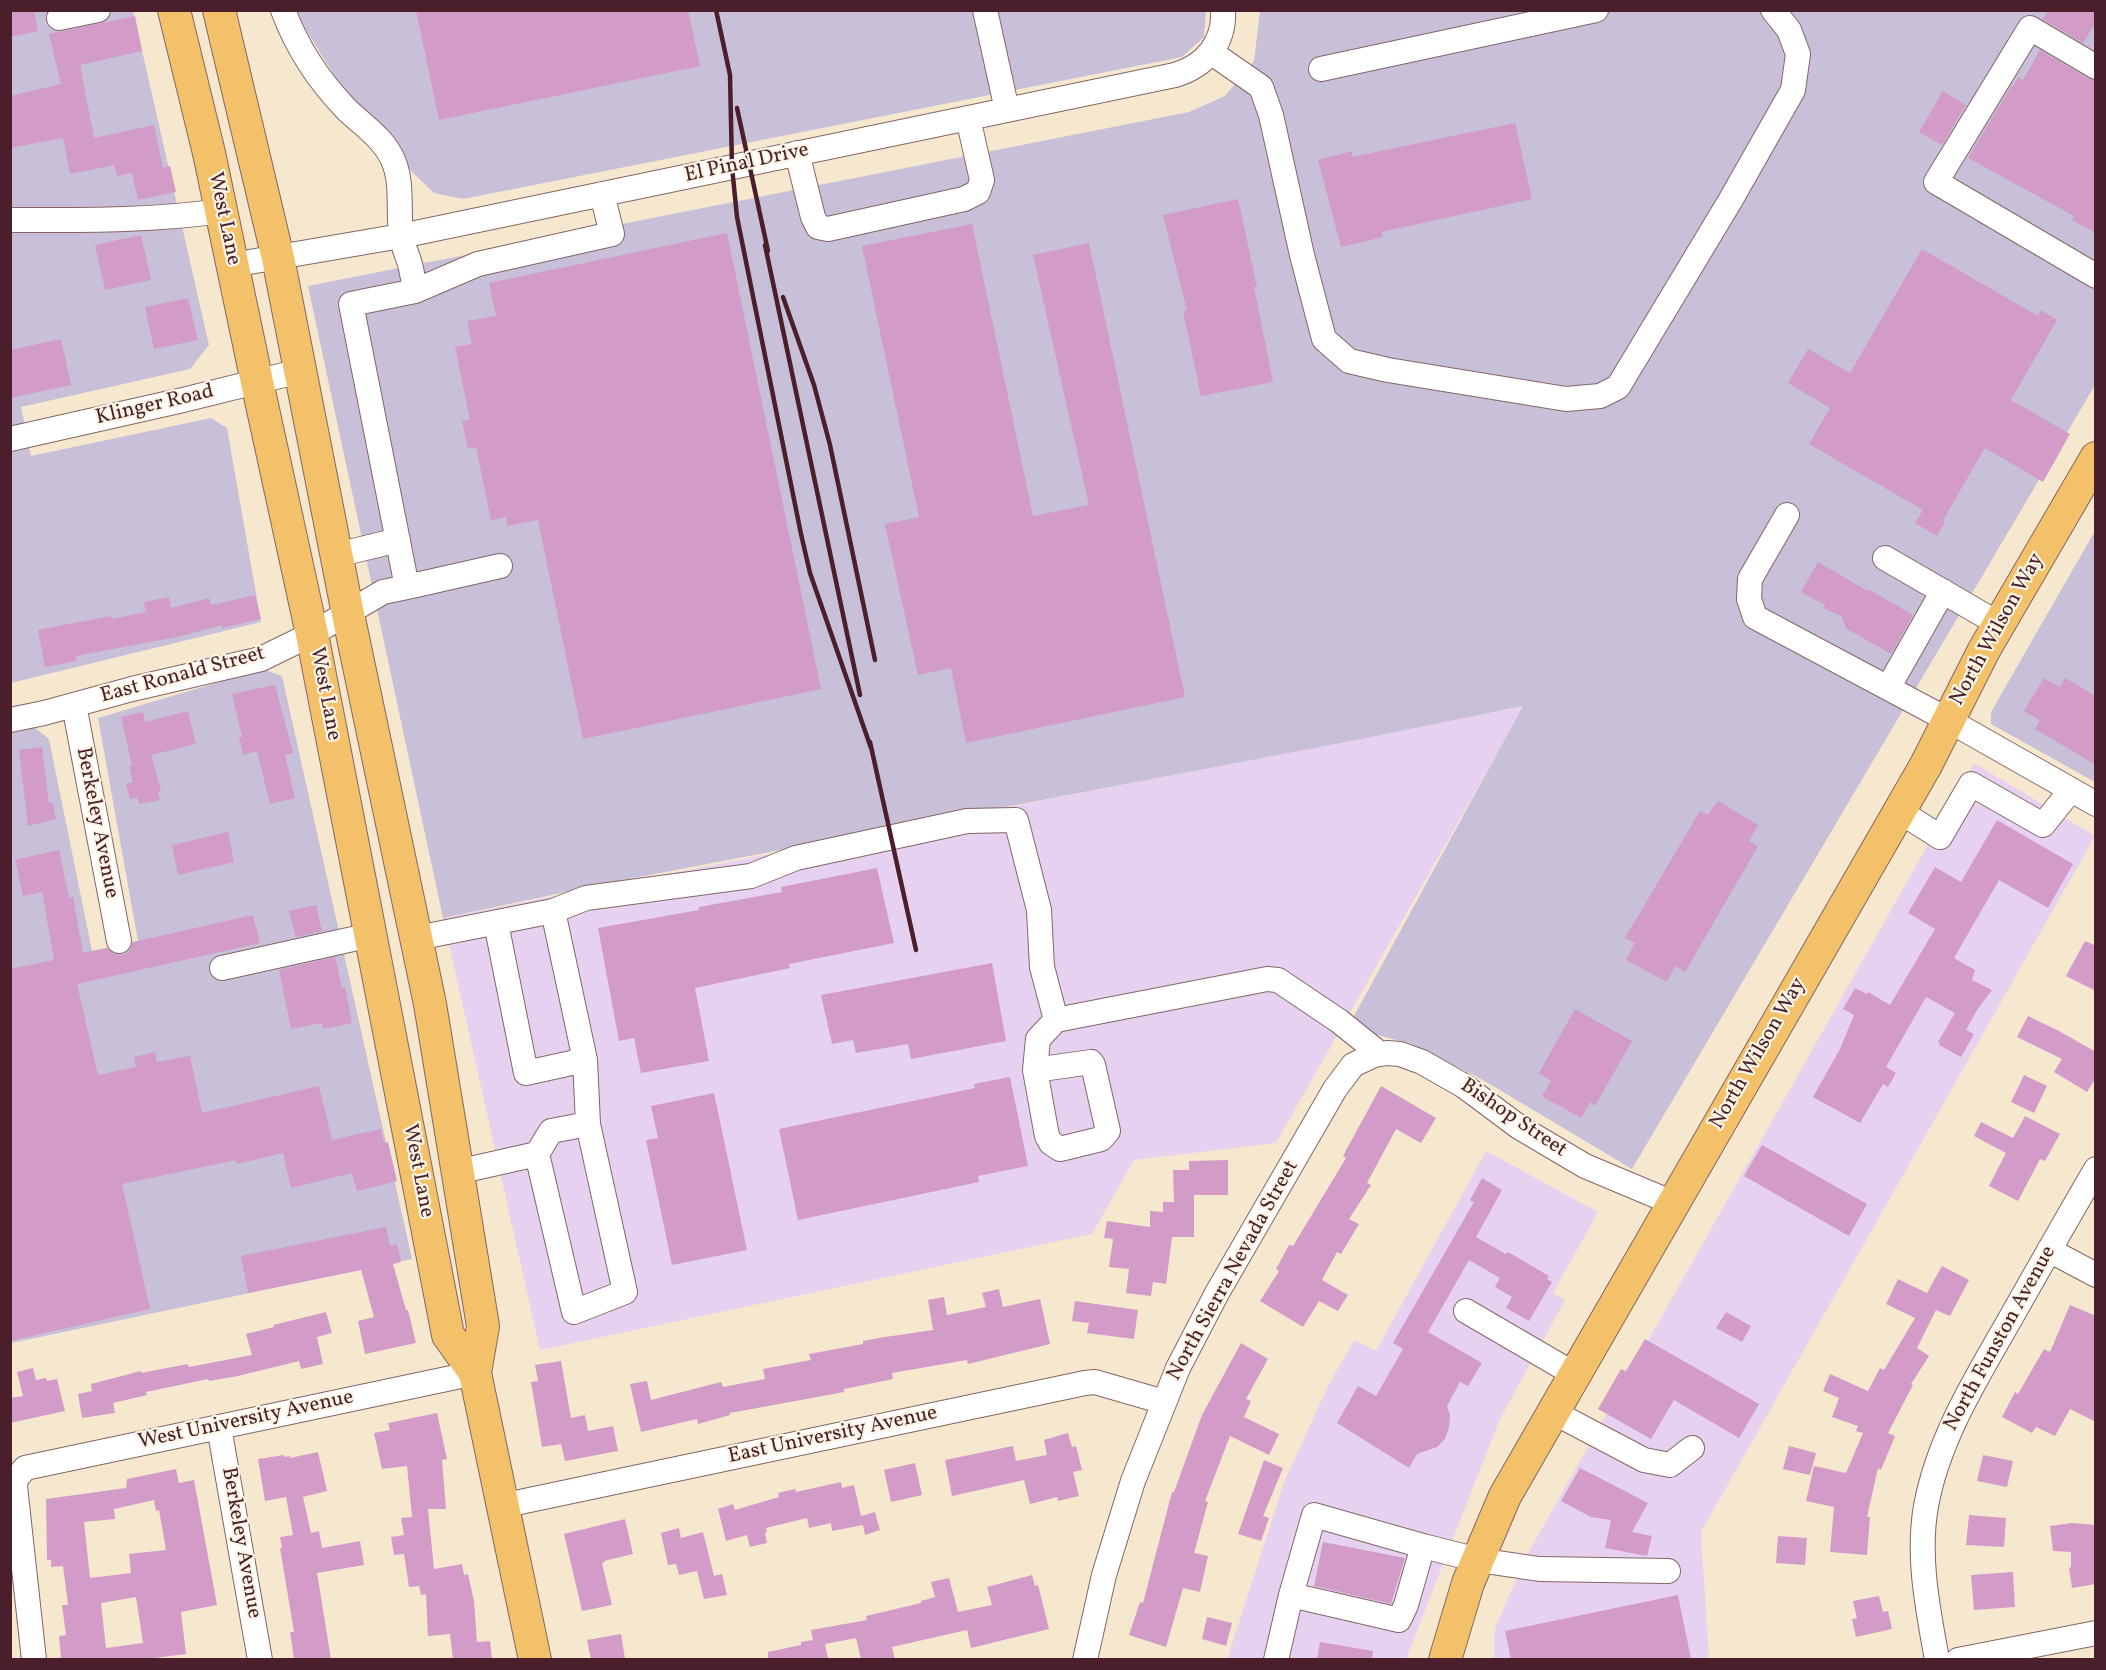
<!DOCTYPE html>
<html>
<head>
<meta charset="utf-8">
<style>
	body { margin:0 }
	#map { position:relative; width:2106px; height:1670px; overflow:hidden; background:#f6e8cf; font-family:Vollkorn,serif }
	canvas { display:block }
	.frame { position:absolute; inset:0; border:12px solid #4a1f2b; pointer-events:none }
</style>
</head>
<body>
<div id="map">
<canvas width="2106" height="1670"></canvas>
<div class="frame"></div>
</div>
<script>
const c = document.querySelector('canvas').getContext('2d');
c.lineJoin = 'round';
function fill(path, color) { c.fillStyle = color; c.fill(path, 'evenodd'); }
function trace(path, color, width, dash) { c.strokeStyle = color; c.lineWidth = width; c.lineCap = dash ? 'butt' : 'round'; c.setLineDash(dash || []); c.stroke(path); }
function drawText(font, color, halo, rows, align = 'center') {
  c.font = font + ' Vollkorn,serif'; c.lineWidth = 4.5; c.setLineDash([]); c.textBaseline = 'middle'; c.strokeStyle = halo; c.fillStyle = color; for (const [text, x, y, turn = 0] of rows) {
    c.save(); c.translate(x, y); c.rotate((+turn || 0) * Math.PI / 180); c.textAlign = isNaN(turn) ? turn : align; if (halo) c.strokeText(text, 0, 0); c.fillText(text, 0, 0); c.restore();
  }
}
fill(new Path2D(`
	M1524,706L1276,1143L1134,1160L1092,1234L540,1350L443,918Z
	M1974,763L2095,836L1701,1532L1709,1659L1494,1660L1495,1628L1527,1555Z
	M1486,1151L1598,1212L1553,1293L1565,1300L1499,1421L1406,1659L1227,1660L1284,1482L1329,1384L1354,1340L1376,1351Z`), '#e6d2f0');
fill(new Path2D(`
	M1206,10L1204,37L1182,57L463,199L434,193L369,131L299,19L297,11Z
	M10,11H133L209,345L190,369L21,407L31,456L211,418L227,428L261,622L11,683Z
	M1260,11H2095V385L1632,1169L1483,1080L1412,1044L1348,1027L1523,706L1351,741L613,882L443,918L308,286L1189,112L1225,96L1254,61Z
	M2095,531V782L1991,724V712Z
	M263,669L282,676L412,1259L11,1343L10,732L34,727L49,739L92,951L138,941L98,718Z`), '#c8bfd8');
fill(new Path2D(`
	M10,10H34L38,31L10,37Z
	M416,10H688L700,66L439,120Z
	M2048,10H2096V22L2083,43L2043,19Z
	M135,16L142,51L80,65L94,138L154,125L163,168L170,166L176,192L138,200L132,173L117,176L114,165L70,174L63,138L10,148V96L61,84L49,34Z
	M2040,50L2089,79L2096,81V233L2072,220L2074,216L1968,158L2012,85L2014,86L2018,77L2023,80Z
	M1943,91L1966,105L1942,145L1919,132Z
	M1515,123L1532,199L1381,232L1383,237L1341,247L1318,160L1353,151L1352,157Z
	M1238,199L1257,287H1254L1273,382L1201,396L1183,311L1187,310L1163,215Z
	M972,224L1033,516L1089,505L1033,255L1089,243L1185,697L966,743L951,668L918,675L885,524L919,517L862,246Z
	M727,233L821,689L583,739L538,520L507,526L506,517L491,520L476,447L468,449L462,421L470,420L455,347L472,344L467,321L496,316L489,283Z
	M141,235L151,280L105,290L95,245Z
	M1922,249L2038,316L2041,310L2057,320L2011,400L2070,434L2043,482L1985,448L1943,520L1945,522L1937,536L1915,523L1923,510L1809,444L1830,408L1788,383L1808,349L1850,373Z
	M188,298L198,340L154,349L145,307Z
	M61,339L71,385L10,398V350Z
	M1818,562L1866,590H1870L1913,615L1891,654L1847,629L1841,616L1823,608L1825,605L1801,592Z
	M255,595L261,619L222,628V625L177,637L76,656L77,661L45,667L38,630L111,616L112,619L146,612L144,602L169,597L171,608L209,598L211,605Z
	M2044,678L2060,687L2065,678L2096,696V765L2035,729L2040,720L2024,711Z
	M275,685L293,753L285,755L295,798L270,804L257,751L243,755L239,737H242L232,694Z
	M188,711L196,744L151,755L161,791L158,792L160,800L139,804L137,797L130,799L126,784L133,782L129,766L132,765L121,717L143,712L145,722Z
	M42,747L49,803H53L56,819L28,826L19,750Z
	M1718,801L1758,825L1749,841L1758,846L1685,972L1675,966L1667,982L1626,960L1635,943L1625,938L1700,811L1708,815Z
	M1997,820L2073,864L2048,908L1999,880L1954,958L1975,970L1972,980L1992,990L1977,1010L1966,1030L1974,1034L1961,1057L1939,1045L1940,1043L1938,1042L1955,1013L1926,997L1886,1067L1896,1073L1888,1087L1883,1084L1860,1123L1813,1097L1840,1049L1854,1015L1843,1009L1855,988L1867,994L1868,992L1890,1005L1935,929L1908,913L1935,867L1961,882Z
	M228,832L234,862L178,875L172,845Z
	M59,850L69,898L73,897L83,953L107,948L114,954L122,955L129,951L133,942L253,915L260,943L77,984L98,1075L136,1067L134,1057L155,1052L157,1062L190,1056L202,1113L319,1086L332,1140L381,1129L384,1143L388,1142L397,1181L357,1191L352,1173L291,1188L283,1153L237,1164L236,1160L122,1184L150,1309L10,1341V969L54,960L42,892L23,896L15,860Z
	M877,868L894,943L789,964L790,968L695,988L709,1061L641,1073L634,1038L619,1041L598,928L699,910V907L782,892L781,887Z
	M316,905L322,931L296,937L289,911Z
	M2085,941L2096,946V991L2066,976Z
	M335,957L342,988L345,987L352,1023L323,1029L322,1023L291,1029L279,970Z
	M992,963L1006,1041L911,1059L908,1044L856,1053L853,1040L832,1044L821,995Z
	M1575,1009L1632,1041L1595,1106L1590,1102L1581,1118L1542,1096L1551,1081L1539,1073Z
	M2028,1016L2057,1030L2096,1052V1077L2087,1092L2054,1072L2062,1059L2017,1037Z
	M2024,1075L2047,1086L2034,1113L2011,1102Z
	M1010,1077L1028,1166L978,1176L979,1182L798,1220L779,1129L975,1088L974,1084Z
	M1381,1086L1436,1118L1421,1143L1396,1129L1367,1183L1371,1185L1349,1219L1359,1224L1341,1254L1337,1252L1322,1280L1348,1295L1338,1311L1319,1301L1303,1327L1260,1301L1279,1271L1276,1269L1289,1245L1293,1246L1346,1158L1343,1156Z
	M714,1093L747,1250L672,1265L646,1140L658,1138L651,1106Z
	M2025,1116L2060,1134L2045,1161L2040,1159L2018,1201L1989,1186L2006,1153L1974,1136L1981,1122L2013,1138Z
	M1762,1145L1867,1204L1849,1236L1744,1176Z
	M1228,1160V1195H1194V1237H1172L1166,1284L1153,1282L1151,1296L1126,1293L1129,1269L1109,1267L1113,1239L1104,1238L1107,1221L1150,1227V1211L1163,1212V1202H1174L1173,1170H1189V1161Z
	M1482,1178L1502,1190L1476,1237L1506,1254L1508,1252L1549,1276L1547,1279L1552,1282L1529,1321L1506,1308L1512,1297L1495,1287L1500,1278L1469,1260L1428,1332L1482,1363L1468,1386L1460,1382L1447,1406L1450,1415L1449,1427L1445,1439L1437,1447L1417,1454L1409,1468L1337,1423L1358,1386L1376,1396L1403,1349L1393,1343L1474,1202L1470,1200Z
	M386,1227L390,1246L397,1244L401,1262L393,1264L406,1310H408L416,1343L365,1354L358,1321L374,1317L361,1270L248,1293L241,1256Z
	M1942,1266L1969,1280L1950,1316L1936,1310L1917,1348L1929,1356L1911,1384L1913,1385L1888,1433L1895,1436L1881,1470L1878,1468L1867,1517H1870L1867,1555L1830,1552L1834,1507L1806,1501L1814,1466L1846,1473L1863,1433L1856,1431L1858,1426L1832,1417L1839,1398L1823,1391L1830,1374L1868,1391L1880,1368L1884,1370L1915,1318L1886,1304L1898,1279L1927,1293Z
	M999,1289L1003,1307L1040,1299L1050,1344L968,1364L967,1360L892,1373L893,1379L844,1389V1392L730,1413V1415L698,1424L697,1419L641,1432L630,1384L647,1381L651,1400L721,1382L723,1387L765,1379L763,1369L811,1360L809,1354L863,1344V1341L885,1337L933,1330L928,1300L944,1297L947,1315L986,1307L982,1293Z
	M1075,1301L1138,1310L1134,1339L1087,1333L1089,1323L1072,1321Z
	M2070,1305L2096,1316V1422L2070,1409L2055,1436L2036,1427L2032,1433L2002,1417L2015,1392L2018,1394L2044,1349L2050,1352Z
	M326,1312L332,1333L317,1337L323,1364L301,1369L299,1361L238,1376L209,1381L208,1379L146,1392L147,1395L113,1403L115,1413L82,1418L78,1394L92,1391L91,1384L141,1371V1373L188,1364L189,1367L252,1355L246,1334L274,1327L273,1325Z
	M1726,1312L1751,1326L1742,1342L1716,1328Z
	M1645,1339L1759,1404L1739,1438L1674,1400L1651,1439L1598,1409L1621,1369L1626,1371Z
	M1241,1343L1268,1359L1246,1399L1251,1401L1244,1417L1279,1434L1269,1455L1230,1436L1205,1501L1208,1502L1194,1553L1208,1556L1200,1592L1183,1588L1166,1647L1129,1635L1140,1602L1143,1603L1172,1492H1174L1202,1415Z
	M561,1361L571,1418L585,1415L588,1431L613,1426L618,1451L565,1461L561,1444L542,1447L531,1382L538,1381L535,1365Z
	M33,1368L36,1380L46,1378L47,1381L57,1379L65,1411L10,1423V1398L23,1396L17,1372Z
	M437,1413L447,1459L442,1460L446,1509H428L434,1569L462,1564L464,1575L468,1574L474,1601L477,1642L490,1641L492,1659H453L450,1634L428,1636L426,1594L421,1595L419,1586L409,1587L404,1554L394,1555L391,1537L404,1535L401,1518L412,1517L407,1466L382,1469L374,1433L390,1430L388,1423Z
	M1068,1433L1072,1447L1076,1446L1082,1470L1073,1472L1079,1496L1058,1501L1057,1497L1030,1504L1024,1480L952,1496L945,1460L1013,1446L1016,1461L1047,1455L1044,1440Z
	M1789,1446L1816,1453L1810,1475L1783,1469Z
	M318,1452L327,1491L303,1497L311,1533L319,1531L322,1548L360,1541L364,1565L317,1573L331,1659H294L290,1632H294L280,1548H282L280,1537L293,1535L286,1497L265,1501L258,1459L284,1455V1457L290,1456V1458Z
	M1983,1455L2013,1461L2007,1487L1977,1481Z
	M1264,1460L1283,1468L1263,1516L1269,1518L1261,1541L1238,1534Z
	M915,1463L922,1495L891,1502L884,1470Z
	M1580,1468L1648,1503L1632,1532L1652,1536L1647,1556L1605,1548L1611,1520L1591,1517L1561,1501Z
	M176,1469L179,1483L194,1480L217,1605L181,1612L186,1654L146,1659H61L59,1636L66,1635L62,1605H68L63,1566L51,1567V1560H47L46,1499L126,1488L127,1479ZM154,1500L156,1511L159,1510L166,1550L129,1554L131,1573L90,1578L84,1522L115,1519L114,1509ZM136,1597L143,1643L106,1648L101,1603Z
	M841,1482L842,1488L854,1485L861,1516L875,1512L880,1530L865,1535L863,1525L832,1531L831,1523L809,1528L807,1518L766,1528L767,1532L765,1533L767,1543L750,1547L747,1535L726,1541L718,1509L733,1504L735,1510L779,1497L778,1493L795,1489L796,1492Z
	M1969,1515L2006,1518L2004,1547L1966,1545Z
	M625,1519L633,1554L604,1561L605,1562L602,1563L612,1605L582,1611L564,1534Z
	M2072,1523L2096,1525V1584L2072,1588L2069,1568L2071,1567V1552L2053,1551L2050,1526Z
	M679,1528L681,1538L703,1532L714,1576L722,1574L727,1595L704,1599L697,1571L679,1575L676,1564L668,1565L661,1533Z
	M1778,1536L1807,1538L1805,1565L1776,1563Z
	M1323,1542L1405,1558L1391,1604L1314,1586Z
	M2013,1572L2015,1607L1974,1610L1971,1575Z
	M1032,1575L1035,1586L1038,1585L1049,1629L971,1648L967,1630L892,1647L895,1659H861L856,1638L825,1644L828,1659H768V1652L801,1645V1642L813,1640L811,1630L867,1620L866,1616L921,1603V1601L935,1597L931,1582L949,1578L958,1612L992,1605L987,1587Z
	M1678,1595L1691,1659H1511L1505,1631Z
	M1879,1596L1883,1612L1888,1611L1892,1629L1856,1637L1852,1619L1857,1618L1853,1601Z
	M1207,1617L1232,1623L1226,1646L1202,1639Z
	M621,1634L625,1659H591L587,1640Z
	M1320,1642L1373,1651L1372,1659H1317Z`), '#d29bc8');
const minor = new Path2D(`
	M283,10C297,48 320,82 347,110C364,126 384,139 393,160C403,182 398,210 401,233C402,244 407,254 410,264C412,273 414,282 415,291L351,304L407,587L500,566
	M985,10L1007,110
	M59,18L98,10
	M1212,53L1261,87L1271,115L1302,255L1324,339L1349,361L1388,370L1566,399L1600,396L1618,387L1730,201L1793,90L1798,54L1789,30L1773,10
	M2096,67L2030,28L1936,182L2096,276
	M1321,69L1596,10
	M797,153L813,217L818,227L828,229L964,199L978,192L982,180L968,118
	M10,220C81,220 151,221 221,211
	M232,265L401,236L1175,75C1205,66 1225,43 1223,10
	M415,291L478,264L612,234L602,194
	M10,439L183,400L300,371
	M1787,515L1750,579L1749,599L1755,617L1948,720L2096,804
	M337,555L398,540
	M1885,558L1999,624
	M1888,688L1943,591
	M74,705L119,941
	M10,720L44,713L132,689L261,659L312,634L383,592L407,587
	M1899,811L1940,837L1971,784L2043,825L2071,790
	M496,923L526,1073L585,1060L553,911
	M417,938L553,911L586,898L751,876L796,858L967,821L1016,820L1039,910L1042,967L1056,1020L1038,1039L1035,1070L1047,1136L1051,1143L1060,1149L1101,1139L1108,1131L1093,1065L1091,1062L1035,1070
	M222,968L371,935
	M1056,1020L1267,979L1278,980L1339,1021L1380,1054
	M585,1060L588,1124
	M457,1172L537,1154L551,1131L588,1124L625,1292L574,1312L537,1154
	M2049,1250L2096,1275
	M1466,1311L1574,1374
	M1553,1412L1644,1460L1670,1465L1692,1448
	M219,1427L260,1660
	M501,1506L1085,1383L1095,1382L1164,1402
	M1423,1546L1478,1560L1539,1569L1668,1571
	M34,1660L15,1486L16,1479L25,1468L475,1373
	M1085,1660L1104,1575L1133,1481L1178,1368L1217,1293L1335,1089L1353,1065L1374,1055L1387,1053L1400,1054L1422,1062L1464,1086L1519,1127L1585,1166L1673,1203
	M1276,1660L1291,1595L1314,1515L1423,1546L1406,1605L1399,1620L1291,1595
	M1937,1660C1928,1609 1917,1557 1926,1506C1938,1441 1973,1384 2005,1328C2035,1275 2065,1222 2096,1169
	M1958,1660L2096,1633`);
const major = new Path2D(`
	M174,10L209,153L257,382L312,634L448,1335L475,1373
	M219,10L278,258L348,614L430,1004L483,1326L475,1373L535,1660
	M1445,1660L1468,1583L1505,1496L1926,765L1984,650L2096,458`);
trace(minor, '#866564', 26);
trace(major, '#866564', 34);
trace(minor, '#fff', 24);
trace(major, '#f4c16b', 32);
trace(new Path2D(`
	M716,10L730,75L732,167L737,217L801,534L810,573L871,748
	M737,108L768,251
	M765,245L860,695
	M783,297L814,385L830,445L875,660
	M870,742L916,950`), '#4a1f2b', 4.5);
drawText('21px', '#4a1f2b', '#fcf5e5', [
	["El Pinal Drive",747,164,-12],
	["West Lane",223,219,78],
	["Klinger Road",155,406,-13],
	["North Wilson Way",1998,630,-61],
	["East Ronald Street",183,676,-15],
	["West Lane",324,694,79],
	["Berkeley Avenue",96,823,79],
	["North Wilson Way",1759,1054,-60],
	["Bishop Street",1513,1119,34],
	["West Lane",417,1171,79],
	["North Sierra Nevada Street",1234,1271,-61],
	["North Funston Avenue",2001,1339,-61],
	["West University Avenue",246,1421,-12],
	["East University Avenue",833,1436,-12],
	["Berkeley Avenue",240,1543,80]
]);
</script>
</body>
</html>
